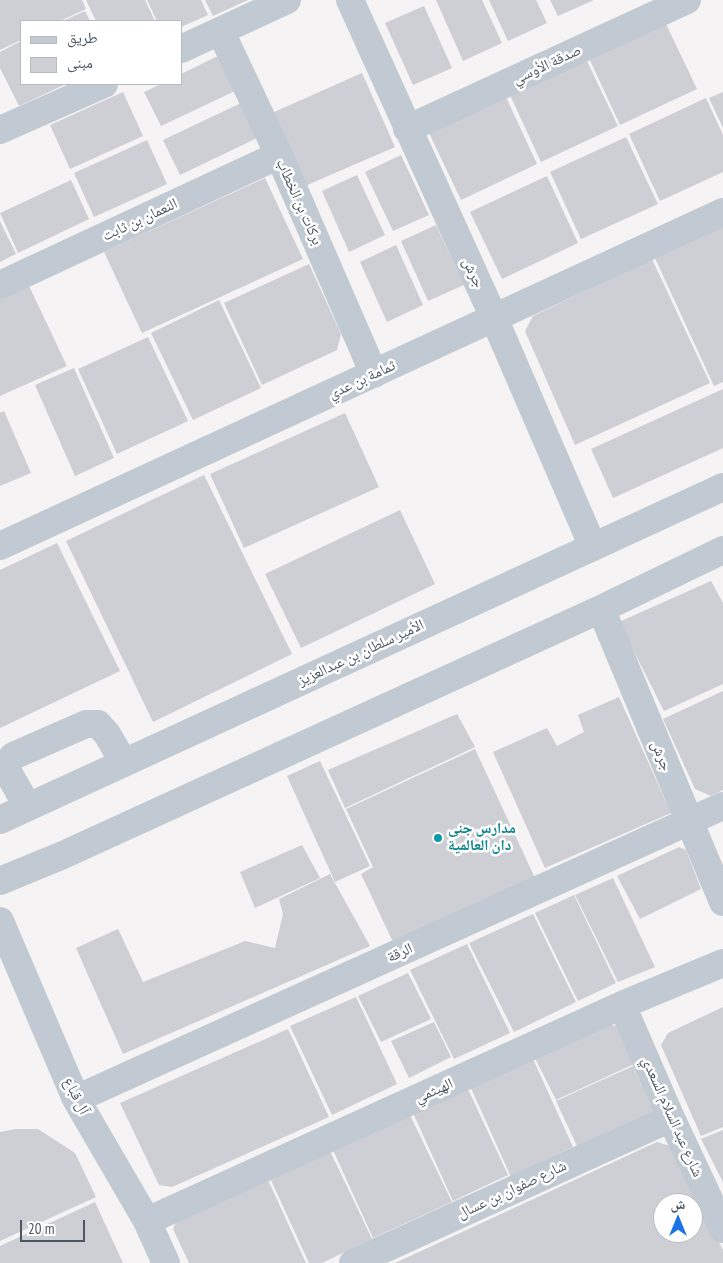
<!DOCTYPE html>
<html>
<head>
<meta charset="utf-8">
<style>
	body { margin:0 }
	#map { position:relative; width:723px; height:1263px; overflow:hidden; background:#f5f3f3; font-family:"PT Sans Narrow","Noto Naskh Arabic",sans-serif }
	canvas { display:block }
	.legend { position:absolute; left:20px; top:20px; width:162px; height:65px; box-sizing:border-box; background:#fff; border:1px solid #b7bbc0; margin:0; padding:6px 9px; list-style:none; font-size:15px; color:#4a5661 }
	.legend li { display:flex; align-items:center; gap:10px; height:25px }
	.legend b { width:25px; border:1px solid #b7bbc0 }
	.north { position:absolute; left:653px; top:1193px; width:50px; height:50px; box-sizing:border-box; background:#fff; border:1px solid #b7bbc0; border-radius:50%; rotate:0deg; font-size:14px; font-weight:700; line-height:20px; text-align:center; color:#4a5661 }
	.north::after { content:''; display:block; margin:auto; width:18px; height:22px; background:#1a73e8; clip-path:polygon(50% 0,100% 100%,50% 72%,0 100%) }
	.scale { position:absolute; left:20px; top:1220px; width:65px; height:22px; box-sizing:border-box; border:2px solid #4a5661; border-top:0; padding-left:6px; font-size:15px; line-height:18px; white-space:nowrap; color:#4a5661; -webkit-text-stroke:4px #fff; paint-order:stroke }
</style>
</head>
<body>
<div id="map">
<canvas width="723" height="1263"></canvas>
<ul class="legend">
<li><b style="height:6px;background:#c1cad2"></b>طريق</li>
<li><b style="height:14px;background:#cdcfd5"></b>مبنى</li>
</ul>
<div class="north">ش</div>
<div class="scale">20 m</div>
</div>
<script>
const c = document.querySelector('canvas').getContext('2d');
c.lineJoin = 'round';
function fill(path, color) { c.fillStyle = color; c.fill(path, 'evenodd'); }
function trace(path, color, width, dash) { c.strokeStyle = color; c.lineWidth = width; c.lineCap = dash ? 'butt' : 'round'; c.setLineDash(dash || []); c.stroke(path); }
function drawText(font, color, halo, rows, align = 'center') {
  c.font = font + ' "PT Sans Narrow","Noto Naskh Arabic",sans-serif'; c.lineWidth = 5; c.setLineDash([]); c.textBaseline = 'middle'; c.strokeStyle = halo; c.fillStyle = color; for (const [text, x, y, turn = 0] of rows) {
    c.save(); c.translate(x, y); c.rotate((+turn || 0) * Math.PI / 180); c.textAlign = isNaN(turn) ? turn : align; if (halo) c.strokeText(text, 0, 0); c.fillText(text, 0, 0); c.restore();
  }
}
fill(new Path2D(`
	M0,0H82L86,9L60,21H21V40L0,50Z
	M86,0H145L155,21H96Z
	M147,0H201L208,15L181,27V21H157Z
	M205,0H248L213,16Z
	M436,0H482L502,43L463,61Z
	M489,0H536L547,23L508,41Z
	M550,0H594L558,16Z
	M424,6L452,68L413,85L385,23Z
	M85,11L90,21H63Z
	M665,22L697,89L620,125L589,58Z
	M21,41V84H66L19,106L0,68V52Z
	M218,56L235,91L161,126L144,92L161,84H181V74Z
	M586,59L618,126L541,162L510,95Z
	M362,73L395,147L305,186L272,113Z
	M123,92L143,136L70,169L50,125Z
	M723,92V128L709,98Z
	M506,97L537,164L461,200L429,133Z
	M706,98L723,135V172L660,201L629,134Z
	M241,103L257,138L180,175L163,140Z
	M626,137L658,204L581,239L550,172Z
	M147,140L167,184L94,217L74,173Z
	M401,155L429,215L393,231L365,172Z
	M357,175L385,235L349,252L322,191Z
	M547,176L578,243L502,279L470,212Z
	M265,178L303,259L142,333L104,252Z
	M71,180L89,219L18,253L0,213Z
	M0,221L16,254L0,262Z
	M436,225L464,285L428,301L401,241Z
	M723,225V382L714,386L654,256Z
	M396,245L423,305L387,322L360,262Z
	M652,259L710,383L575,445L525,331L533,316Z
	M309,264L341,334L337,350L262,385L224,303Z
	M29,286L67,366L0,396V299Z
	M219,300L261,388L193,420L151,333Z
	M148,337L188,421L117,454L78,369Z
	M74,368L114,458L75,476L35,385Z
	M723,389V448L613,498L591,449Z
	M4,411L31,473L0,486V413Z
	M345,413L379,487L244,548L210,474Z
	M204,475L292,654L153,722L66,541Z
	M400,510L435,584L301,648L265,574Z
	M57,543L120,671L0,728V570Z
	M711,581L723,603V684L664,711L619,622Z
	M723,691V790L711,796L695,789L663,719Z
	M619,697L671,813L545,868L493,752L547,728L557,746L584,732L578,715Z
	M457,714L475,747L345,808L328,770Z
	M475,749L535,878L393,942L361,874L373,867L346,809Z
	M320,761L370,866L335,882L287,776Z
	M302,845L320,878L255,908L240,872Z
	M679,847L686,850L701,889L640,919L617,876Z
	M330,874L370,946L123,1054L76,948L118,929L143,982L245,941L275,948L283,914L279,899Z
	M613,878L655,967L618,982L575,895Z
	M574,895L616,983L578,1001L535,913Z
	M533,914L576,1002L514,1032L469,943Z
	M467,944L510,1033L454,1059L410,970Z
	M408,973L431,1019L381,1042L358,996Z
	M356,997L397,1084L332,1115L290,1026Z
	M723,1007V1127L701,1136L661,1045L668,1033Z
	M434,1022L451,1057L409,1078L391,1041Z
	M608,1024L616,1026L634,1064L556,1100L535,1058Z
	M288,1029L329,1117L172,1187L159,1185L120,1103Z
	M533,1059L573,1147L511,1177L471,1088Z
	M633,1066L653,1111L577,1146L556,1101Z
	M467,1087L508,1175L453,1201L413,1113Z
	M410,1115L452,1202L373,1238L333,1150Z
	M16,1129H38L75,1153L96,1197L0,1241V1132Z
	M723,1130V1182L701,1139Z
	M657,1142L670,1146L723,1250V1263H395ZM663,1203H693V1233H663Z
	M330,1151L372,1239L322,1263H309L270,1178Z
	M268,1180L306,1263H189L173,1229L177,1219Z
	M95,1202L123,1263H0V1246Z`), '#cdcfd5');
trace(new Path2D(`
	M350,0L494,318L593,547
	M221,32L279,155L374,374
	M181,49L287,0
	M407,129L687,0
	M0,130L104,84
	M0,285L279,155
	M0,546L723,212
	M601,609L723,902
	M28,807L5,767L13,756L86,724H98L107,734L124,763
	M0,820L723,487
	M0,881L63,855L601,609L723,550
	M0,921L76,1099L147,1221L166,1263
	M622,1005L671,1118L723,1229
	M76,1099L723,806
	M147,1221L622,1005L723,963
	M353,1263L671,1118`), '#c1cad2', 28);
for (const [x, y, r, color] of [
	[438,838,5,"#0f9aa8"]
]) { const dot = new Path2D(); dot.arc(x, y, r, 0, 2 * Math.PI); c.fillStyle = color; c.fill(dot); trace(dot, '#fff', 2); }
drawText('15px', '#4a5661', '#fff', [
	["صدقة الأوسي",547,65,-25],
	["بركات بن الخطاب",299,202,66],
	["النعمان بن ثابت",140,220,-25],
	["جرش",473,273,65],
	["ثمامة بن عدي",362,380,-25],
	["الأمير سلطان بن عبدالعزيز",361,653,-25],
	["جرش",661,756,68],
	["الرقة",400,953,-24],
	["الهيثمي",434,1091,-24],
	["آل قباع",76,1096,64],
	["شارع عبد السلام السعدي",672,1117,66],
	["شارع صفوان بن عسال",512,1190,-25]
]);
drawText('bold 15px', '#0d838f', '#fff', [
	["مدارس جنى",448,829],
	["دان العالمية",448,846]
], 'left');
</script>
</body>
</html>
